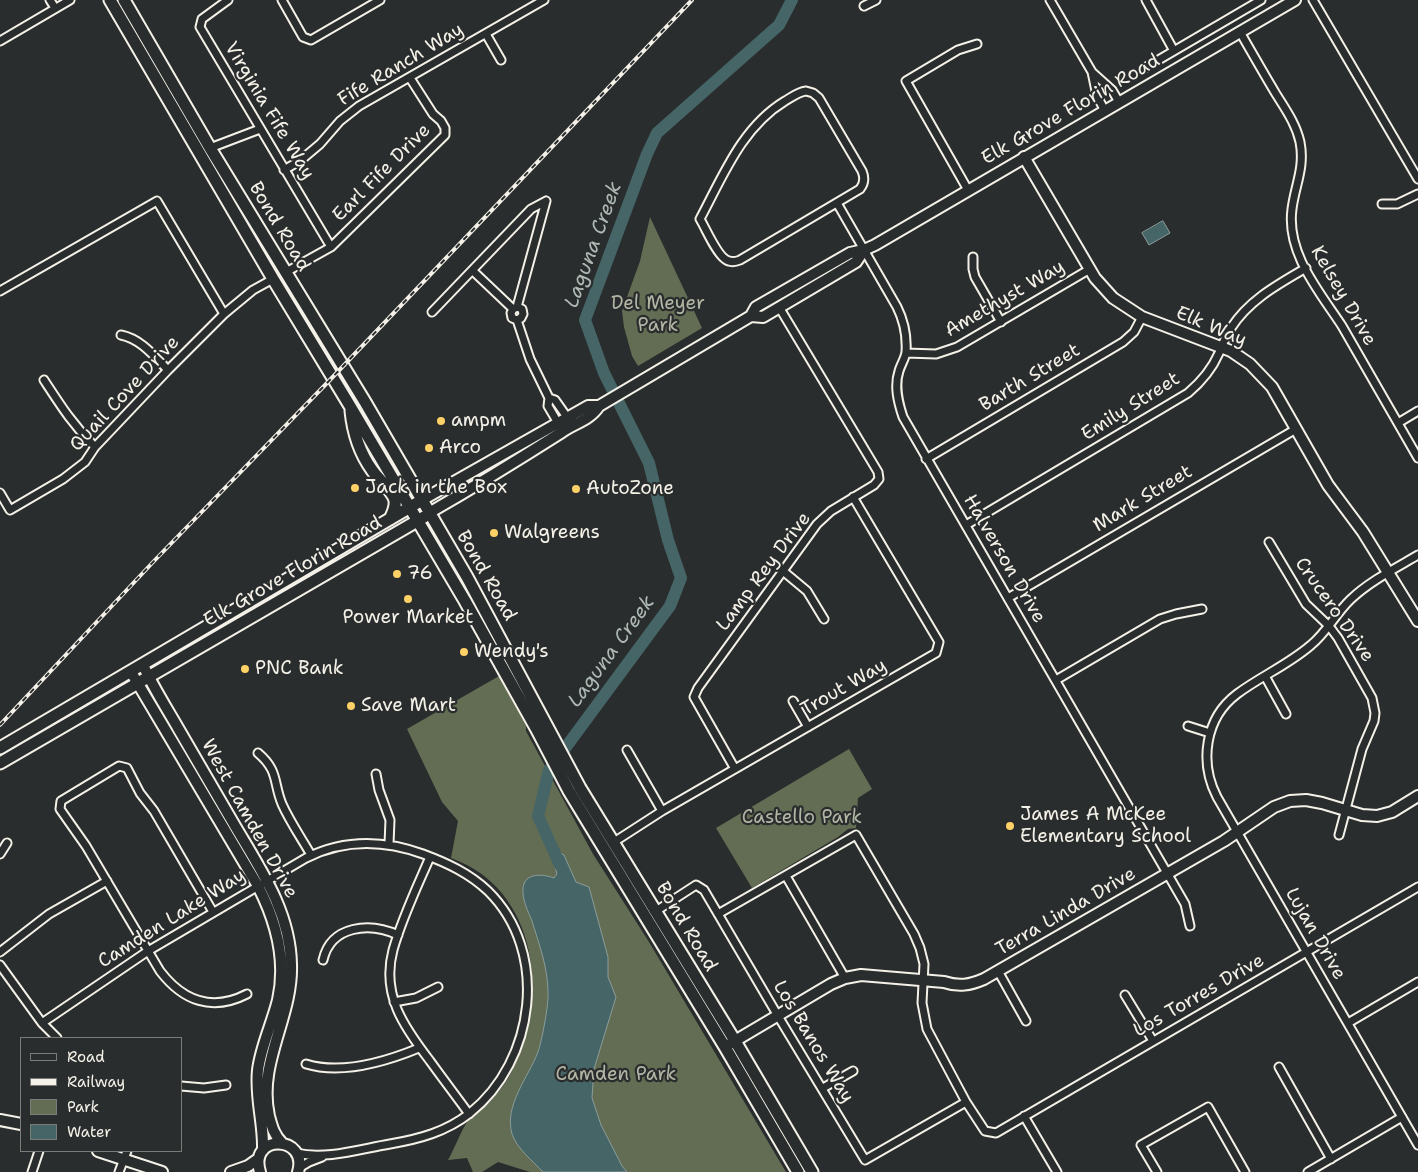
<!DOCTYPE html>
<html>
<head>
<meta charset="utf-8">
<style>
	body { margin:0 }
	#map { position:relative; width:1418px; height:1172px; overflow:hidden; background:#2a2d2e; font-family:"Shantell Sans",sans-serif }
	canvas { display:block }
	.legend { position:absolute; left:20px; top:1037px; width:162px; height:115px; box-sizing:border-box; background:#2a2d2e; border:1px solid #7b7b78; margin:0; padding:6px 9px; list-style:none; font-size:15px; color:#f4f1e8 }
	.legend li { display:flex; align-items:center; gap:10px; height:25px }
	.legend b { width:25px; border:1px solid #7b7b78 }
</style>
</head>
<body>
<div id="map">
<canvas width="1418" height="1172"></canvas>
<ul class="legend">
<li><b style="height:6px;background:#2a2d2e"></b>Road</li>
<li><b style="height:6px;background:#f4f1e8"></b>Railway</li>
<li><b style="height:14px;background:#636d53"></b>Park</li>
<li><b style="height:14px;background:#466567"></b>Water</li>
</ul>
</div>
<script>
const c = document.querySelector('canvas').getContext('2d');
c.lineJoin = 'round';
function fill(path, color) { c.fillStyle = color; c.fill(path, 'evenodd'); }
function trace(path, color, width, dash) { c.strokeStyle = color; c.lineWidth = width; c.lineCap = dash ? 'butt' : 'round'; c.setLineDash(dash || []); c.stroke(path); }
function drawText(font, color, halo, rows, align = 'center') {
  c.font = font + ' "Shantell Sans",sans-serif'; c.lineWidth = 4.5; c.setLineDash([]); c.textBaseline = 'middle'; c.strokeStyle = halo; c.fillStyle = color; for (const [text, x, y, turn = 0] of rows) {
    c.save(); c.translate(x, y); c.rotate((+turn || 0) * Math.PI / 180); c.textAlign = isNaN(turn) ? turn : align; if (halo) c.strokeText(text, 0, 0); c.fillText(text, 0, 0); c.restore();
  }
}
fill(new Path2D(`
	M650,217L702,328L638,366L632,356L624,327L622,311L640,261Z
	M499,676L526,726V731L593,854L649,942L786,1172H530L498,1162L482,1172H473L467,1158L448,1160C455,1148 461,1130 469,1119C473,1115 479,1111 484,1107C495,1097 505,1085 512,1071C550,998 538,889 451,858L458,821L442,802L407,729Z
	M849,749L872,789L858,798L856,828L848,829L838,837L752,888L716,828Z`), '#636d53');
const water = new Path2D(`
	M1163,221L1170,233L1149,245L1142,233Z
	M553,850L564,855L576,882L589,887L608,957V977L616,997L594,1069L592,1098L601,1125L622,1166L627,1172H543C533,1161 517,1149 512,1134C504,1105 528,1078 538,1052C542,1040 549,1004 548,992C548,968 539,944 532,921C528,911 522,900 523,888C525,872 543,874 554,878L557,874L553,859Z`);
fill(water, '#466567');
trace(water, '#8c9d9b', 1);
trace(new Path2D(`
	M560,865L538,816L549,770L670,606L681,578L668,540L649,463L604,373L585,320L647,154L657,133L779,25L792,0`), '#466567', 12);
const street = new Path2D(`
	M50,0L55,8
	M228,0L202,19L200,27L331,247
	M282,0L303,37L311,40L380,0
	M1050,0L1092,72L1097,96L1105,111
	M1146,0L1174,51
	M1313,0L1418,179
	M864,6L876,0
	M1240,32C1252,53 1264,74 1276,94C1286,110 1296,124 1300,142C1305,168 1295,185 1292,209C1286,253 1319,291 1342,326L1418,458
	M486,34L501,60
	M0,41L70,0
	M1143,69L1261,0
	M1092,72L1112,90L1119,102
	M806,91L813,93L819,98L862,171C865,178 864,184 860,189L740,260C735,262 730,263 725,259C716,253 706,229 700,219C723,176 742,127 785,101C792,97 798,92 806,91Z
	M210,148L260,129
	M284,170L301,160L320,144L340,121L359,106L544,0
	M968,190L906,81L958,50L977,44
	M837,203L897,307C904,321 907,337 906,352C905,359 901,364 899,371C894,386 898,402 903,417L1185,904L1190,926
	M1382,204H1397L1418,194
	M973,257V269L975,277L1001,322
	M473,271L513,309
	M286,272L331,247L445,135V128L441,121L433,114L410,78
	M0,291L157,201L224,314
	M517,307L522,309L523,314L521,318L517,320L512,318L511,313L513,309L517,307L546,201
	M432,312L531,209L546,201
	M517,320L530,359L549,398L548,406L558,423
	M121,335C141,339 154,356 168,370
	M906,353L936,354L957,347L1090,269
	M44,380C61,406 73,425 95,447
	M549,398L555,400L567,417
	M1398,423L1418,411
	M926,459L1123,342L1134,332L1142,317
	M0,493L10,510L63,479L85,462L95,447L168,370L224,314L253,290L273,279
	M966,525L1188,393C1201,382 1212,369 1219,353C1223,345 1225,336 1231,328C1249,300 1277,285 1306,268
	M1269,542L1306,604L1329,626L1338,638L1372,698L1375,713L1374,721L1362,749L1339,835
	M1418,555C1396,568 1370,581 1351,599C1336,613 1327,632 1311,645C1288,665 1261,676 1237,694C1205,718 1199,762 1217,797L1418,1145
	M783,571L807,591L824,619
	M1008,598L1296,429
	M1265,676L1286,714
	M1056,680L1160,619L1176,614L1202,609
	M793,701L808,727
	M1188,726L1210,733
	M627,750L662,811
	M258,753C279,771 273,782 282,804C290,822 302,839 311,855
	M735,769L694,697L698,688L817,524L831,511L874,485L879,479L878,472L779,307
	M376,774L379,790L390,820L389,844
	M614,842L662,811L936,653L939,642L853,497
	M0,854L7,843
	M430,857C417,887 402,918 393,950C381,995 404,1027 430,1061C443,1079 456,1096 469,1114
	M786,876L845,978
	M656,911L696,885L704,890L778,1016L865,1160L966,1102
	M213,912L154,811L140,793L127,768L119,766L61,801L60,809L86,846L160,971C183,1001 212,1012 247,994
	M718,914L856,835L914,934L920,948L924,964L922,1003L927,1029L966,1102L985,1131L996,1133L1418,887
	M0,952L49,914L107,881
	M323,960C331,925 370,922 398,935
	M0,965L42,1023L57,1038
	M998,971L1026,1021
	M1125,995L1153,1041
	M394,1002L416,998L438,987
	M42,1023L148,951L306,858C344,839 384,840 423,854C447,863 469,873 488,891C550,952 535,1061 470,1113C446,1132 419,1139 390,1144C360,1149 326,1160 296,1153
	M1348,1023L1418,982
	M306,1064C342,1075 385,1062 419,1048
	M1279,1067L1331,1159
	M181,1086L204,1088L226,1085
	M823,1088L853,1071
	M1024,1116L1057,1172
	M299,1168L309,1162L322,1157
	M32,1172L39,1151
	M119,1172L127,1151
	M1157,1172L1141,1145L1208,1107L1245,1172
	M1308,1172L1402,1117`);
const secondary = new Path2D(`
	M1024,157L1095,278L1113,298L1142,317L1231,351L1250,364L1272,387L1328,485L1363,532L1418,621
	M751,316L763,317L856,262L864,250
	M422,500L588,406H599
	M429,513C474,487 518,460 562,432C575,423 590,420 599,406L751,316L756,307L850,253L864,250L875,245L1295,0
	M143,665C153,687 166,707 178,728C197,761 216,793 235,826C261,870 290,912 291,964C293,1017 257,1063 269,1116C272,1127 274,1135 282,1143
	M131,672L258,886C276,921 287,960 278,1000C272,1024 261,1046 258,1070C255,1098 264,1123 263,1150
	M728,1045L831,984L845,978L861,975L944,982C959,987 970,985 984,979L1224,841L1274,807L1290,801L1306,800L1322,803L1362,815L1377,816L1392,812L1418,796
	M0,1120L21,1124
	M98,1151L162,1172
	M231,1172L248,1166L258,1159
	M260,1172C248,1133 309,1135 298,1172`);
const primary = new Path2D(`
	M110,0L273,279L350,406L465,601L536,728L569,791L725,1047L798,1172
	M124,0L210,148L365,402L467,577L580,788L735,1041L812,1172
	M351,411C353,431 359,452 372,470C377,478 394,492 395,501C396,508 393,513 390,519
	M0,748L417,503
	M0,763L424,517`);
trace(street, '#f4f1e8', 11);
trace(secondary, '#f4f1e8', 14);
trace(primary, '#f4f1e8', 15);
trace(street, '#2a2d2e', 7);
trace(secondary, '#2a2d2e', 10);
trace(primary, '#2a2d2e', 11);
const rail = new Path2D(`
	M0,725L155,560L327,383L692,0`);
trace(rail, '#f4f1e8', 4);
trace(rail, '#2a2d2e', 2, [5.5]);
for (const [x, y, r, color] of [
	[441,421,5,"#ffd166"],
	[429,448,5,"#ffd166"],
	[355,488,5,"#ffd166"],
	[576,489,5,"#ffd166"],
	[494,533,5,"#ffd166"],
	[397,574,5,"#ffd166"],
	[408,599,5,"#ffd166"],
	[464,652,5,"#ffd166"],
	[245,669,5,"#ffd166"],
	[351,706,5,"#ffd166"],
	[1010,826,5,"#ffd166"]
]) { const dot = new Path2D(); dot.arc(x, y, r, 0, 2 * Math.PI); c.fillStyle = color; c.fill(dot); trace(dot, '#2a2d2e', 2); }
drawText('19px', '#f4f1e8', '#2a2d2e', [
	["Fife Ranch Way",401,65,-31],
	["Elk Grove Florin Road",1071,110,-30],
	["Virginia Fife Way",269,111,59],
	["Earl Fife Drive",382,173,-45],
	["Bond Road",279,227,59],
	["Kelsey Drive",1343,296,60],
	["Amethyst Way",1005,299,-30],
	["Elk Way",1211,327,23],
	["Barth Street",1030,378,-31],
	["Quail Cove Drive",125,394,-47],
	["Emily Street",1131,407,-32],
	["Mark Street",1143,499,-31],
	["Halverson Drive",1004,559,60],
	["Elk Grove Florin Road",293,572,-30],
	["Lamp Rey Drive",764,572,-53],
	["Bond Road",486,576,60],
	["Crucero Drive",1334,610,55],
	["Trout Way",844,688,-30],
	["West Camden Drive",249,819,61],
	["Terra Linda Drive",1066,912,-30],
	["Camden Lake Way",172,919,-32],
	["Bond Road",686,927,59],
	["Lujan Drive",1315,934,60],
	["Los Torres Drive",1199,996,-30],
	["Los Banos Way",813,1042,59]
]);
drawText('19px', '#b3b6a5', '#2a2d2e', [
	["Del Meyer",658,304],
	["Park",658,326],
	["Castello Park",802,818],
	["Camden Park",616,1075]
]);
drawText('19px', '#f4f1e8', '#2a2d2e', [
	["ampm",451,421],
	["Arco",439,448],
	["Jack in the Box",365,488],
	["AutoZone",586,489],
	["Walgreens",504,533],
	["76",407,574],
	["Power Market",408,618,"center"],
	["Wendy's",474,652],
	["PNC Bank",255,669],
	["Save Mart",361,706],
	["James A McKee",1020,815],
	["Elementary School",1020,837]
], 'left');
drawText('italic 20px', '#aeb9b4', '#2a2d2e', [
	["Laguna Creek",594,245,-70],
	["Laguna Creek",612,652,-54]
]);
</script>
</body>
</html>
